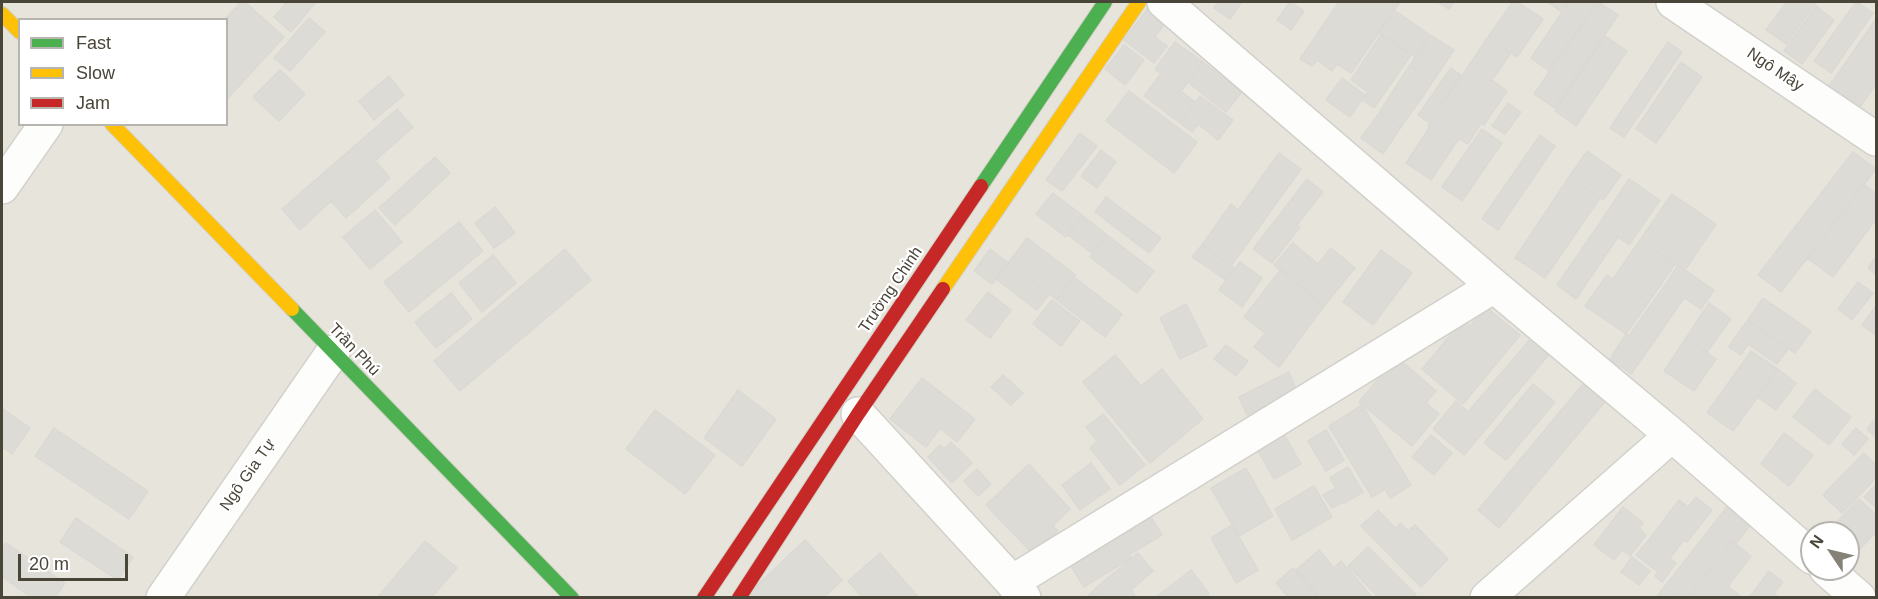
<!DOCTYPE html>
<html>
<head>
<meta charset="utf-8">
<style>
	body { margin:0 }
	#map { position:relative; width:1878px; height:599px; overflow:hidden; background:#f4f2ee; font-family:Helvetica,sans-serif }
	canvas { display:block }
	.frame { position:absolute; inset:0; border:3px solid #4a4539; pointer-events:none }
	.legend { position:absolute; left:18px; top:18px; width:210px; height:108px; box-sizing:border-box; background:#fff; border:2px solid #b7b5b0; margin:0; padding:8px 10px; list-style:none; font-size:18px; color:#4a4539 }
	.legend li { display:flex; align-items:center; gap:12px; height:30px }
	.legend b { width:30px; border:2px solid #b7b5b0 }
	.north { position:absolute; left:1800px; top:521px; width:60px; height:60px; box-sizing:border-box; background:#fff; border:2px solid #b7b5b0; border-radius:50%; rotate:305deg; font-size:16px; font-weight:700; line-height:24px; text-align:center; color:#4a4539 }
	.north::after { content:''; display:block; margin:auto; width:21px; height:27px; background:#868278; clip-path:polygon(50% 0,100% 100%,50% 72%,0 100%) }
	.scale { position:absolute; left:18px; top:554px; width:110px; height:27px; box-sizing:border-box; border:3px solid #4a4539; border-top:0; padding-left:8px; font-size:18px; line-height:21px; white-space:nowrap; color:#4a4539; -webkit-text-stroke:4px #fff; paint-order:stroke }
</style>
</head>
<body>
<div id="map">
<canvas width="1878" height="599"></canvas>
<div class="frame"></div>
<ul class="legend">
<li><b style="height:8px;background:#4caf50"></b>Fast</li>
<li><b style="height:8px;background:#ffc107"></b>Slow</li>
<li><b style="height:8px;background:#c62828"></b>Jam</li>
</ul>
<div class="north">N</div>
<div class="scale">20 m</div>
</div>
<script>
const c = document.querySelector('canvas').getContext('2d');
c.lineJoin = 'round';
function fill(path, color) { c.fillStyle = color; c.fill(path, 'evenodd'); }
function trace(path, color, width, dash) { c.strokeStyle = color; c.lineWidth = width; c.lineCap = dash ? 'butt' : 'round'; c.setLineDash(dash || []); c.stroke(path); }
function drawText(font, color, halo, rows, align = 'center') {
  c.font = font + ' Helvetica,sans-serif'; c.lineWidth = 4.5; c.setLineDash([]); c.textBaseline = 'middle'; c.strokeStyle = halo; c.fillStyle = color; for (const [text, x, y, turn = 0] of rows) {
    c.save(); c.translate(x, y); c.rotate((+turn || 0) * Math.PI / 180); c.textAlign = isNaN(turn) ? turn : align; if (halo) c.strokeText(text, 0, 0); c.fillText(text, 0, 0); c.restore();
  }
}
fill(new Path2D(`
	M2,2H1876V597H2ZM20,20H226V124H20ZM1812,533H1848V569H1812Z`), '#e7e4dc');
const building = new Path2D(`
	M241,2H245L284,37L227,99L226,20H224Z
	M287,2H316L291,32L274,17Z
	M1218,2H1242L1230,19L1214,8Z
	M1290,2L1304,11L1291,30L1277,20Z
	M1339,2H1400L1351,73L1337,64L1332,71L1317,60L1312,66L1300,59Z
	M1438,2H1454L1449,9Z
	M1513,2H1517L1543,19L1517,57L1488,37Z
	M1547,2H1569L1562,12Z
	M1569,2H1598L1549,71L1531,58Z
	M1598,2L1618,15L1555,108L1534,94Z
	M1787,2H1816L1786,44L1766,30Z
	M1856,2L1873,13L1831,73L1814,61Z
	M1816,6L1834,20L1802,64L1784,51Z
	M1149,7L1167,20L1155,37L1167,46L1154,63L1124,40Z
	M1394,10L1430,35L1415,57L1378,32Z
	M309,18L325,32L290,71L274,58Z
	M1876,19V84L1872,90L1842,68Z
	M1381,35L1411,55L1374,108L1362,100L1368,92L1351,80Z
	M1430,35L1454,50L1433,81L1410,65Z
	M1605,36L1627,51L1576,126L1555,111Z
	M1488,37L1511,53L1492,80L1507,91L1484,125L1481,123L1468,144L1460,139L1455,144L1428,126Z
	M1175,42L1203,62L1182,90L1155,69Z
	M1668,42L1682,52L1624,137L1610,128Z
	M1124,45L1144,60L1125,85L1105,69Z
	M1203,62L1226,80L1210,100L1188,82Z
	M1681,62L1702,77L1656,143L1636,129Z
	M1410,65L1433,81L1421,99L1398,83Z
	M1451,68L1461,75L1428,122L1418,115Z
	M1842,68L1872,90L1859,108L1828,87Z
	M280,70L305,94L279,121L253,97Z
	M1160,75L1195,102L1180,123L1144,96Z
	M389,76L404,95L374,120L359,101Z
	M1342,78L1365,95L1350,117L1326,100Z
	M1226,80L1242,92L1226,112L1210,100Z
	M1398,83L1421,99L1401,127L1380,112Z
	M1129,91L1197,142L1174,173L1106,121Z
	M1200,96L1233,120L1218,140L1198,124L1192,132L1180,123Z
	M1508,103L1521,112L1505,134L1492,126Z
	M397,109L413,127L375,161L390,178L346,218L331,201L300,230L282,209Z
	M1380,112L1401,127L1383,154L1361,138Z
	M1430,127L1455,144L1431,180L1406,163Z
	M1482,129L1502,143L1462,201L1442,187Z
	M1080,133L1097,146L1062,191L1046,180Z
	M1540,135L1555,146L1498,230L1482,219Z
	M1101,150L1116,162L1097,188L1081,176Z
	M1587,151L1621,175L1603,200L1569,177Z
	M1853,152L1876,169L1781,292L1758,275Z
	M1279,153L1301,169L1231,266L1202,245L1231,204L1238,210Z
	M435,157L450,173L395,225L379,208Z
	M1569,177L1600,198L1545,278L1515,258Z
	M1307,179L1323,192L1297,225L1281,213Z
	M1629,179L1660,200L1629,245L1599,224Z
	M1864,184L1876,194V219L1833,277L1807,258Z
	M1053,193L1082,215L1066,237L1036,214Z
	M1672,194L1716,224L1685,270L1640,240Z
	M1106,197L1161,238L1149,253L1095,212Z
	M495,207L515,233L494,248L475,223Z
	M375,210L402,242L370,269L343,237Z
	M1281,213L1300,227L1272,263L1253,249Z
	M1082,215L1107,235L1093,254L1068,235Z
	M459,222L483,251L409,312L384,282Z
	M1599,224L1618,237L1576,299L1557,285Z
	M1107,235L1154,271L1137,293L1090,257Z
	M1027,238L1076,275L1057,300L1008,263Z
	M1640,240L1675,264L1648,303L1613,279Z
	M1293,243L1318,264L1331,248L1355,268L1324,306L1274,265Z
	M1202,245L1235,269L1226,280L1192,257Z
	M565,249L591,280L460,391L434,361Z
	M990,249L1008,263L992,284L974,271Z
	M1381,250L1412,273L1373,325L1343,302Z
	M493,255L516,283L482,312L459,283Z
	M1876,257V275L1868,268Z
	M1240,262L1262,278L1242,307L1219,290Z
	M1008,263L1049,294L1037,310L996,279Z
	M1678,265L1714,290L1701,309L1665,285Z
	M1281,269L1324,306L1279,367L1254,347L1265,333L1244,317Z
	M1607,275L1648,303L1626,334L1585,306Z
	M1074,277L1122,314L1105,337L1057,300Z
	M1858,282L1873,293L1852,320L1838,309Z
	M1665,285L1684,298L1648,350L1629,336Z
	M988,292L1011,310L990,338L966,320Z
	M451,293L472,319L436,348L415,322Z
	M1763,298L1811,331L1795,353L1748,320Z
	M1052,300L1080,321L1061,346L1033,324Z
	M1709,303L1731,319L1707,352L1686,338Z
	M1186,304L1207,346L1180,359L1160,318Z
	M1876,306V336L1862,325Z
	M1486,307L1520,335L1463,404L1422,369L1463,320L1470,326Z
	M1748,320L1788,349L1777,364L1736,336Z
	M1626,334L1648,350L1631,374L1610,359Z
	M1533,336L1552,351L1464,455L1433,429L1456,401L1468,412Z
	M1736,336L1748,344L1741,355L1729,347Z
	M1686,338L1716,359L1694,391L1664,371Z
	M1226,345L1248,361L1236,376L1214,359Z
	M1751,351L1778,369L1733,431L1707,413Z
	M1115,355L1141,386L1162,369L1203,419L1150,463L1083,382Z
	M1397,357L1436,391L1426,403L1439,414L1412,446L1359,402Z
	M1778,369L1796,383L1776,410L1757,397Z
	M1289,372L1297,391L1247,415L1239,397Z
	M1003,375L1023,393L1011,405L991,387Z
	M922,378L975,419L957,442L940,428L926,447L890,419Z
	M1588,378L1610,396L1499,528L1478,510Z
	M1533,384L1555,402L1506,460L1484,443Z
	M1815,389L1851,417L1829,445L1793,417Z
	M738,390L776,419L742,466L704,438Z
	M1362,405L1411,485L1390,498L1385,489L1372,497L1329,426Z
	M2,408L30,428L12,454L2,447Z
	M655,410L715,455L685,494L626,449Z
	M1103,414L1145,465L1120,485L1090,448L1097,441L1086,427Z
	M1876,418V437L1867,429Z
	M54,428L148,491L129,519L35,456Z
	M1856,428L1868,439L1854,455L1842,444Z
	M1326,430L1344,460L1326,471L1308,441Z
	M1784,433L1813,455L1789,486L1761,464Z
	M1284,434L1301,464L1274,479L1257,449Z
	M1431,435L1452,453L1434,475L1412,457Z
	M951,442L972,463L952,483L928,457L940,445L944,449Z
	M1864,453L1876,465V478L1842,513L1823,495Z
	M1091,463L1110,489L1080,510L1062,485Z
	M1029,464L1070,509L1053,526L1058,531L1030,551L986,505Z
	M1348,467L1363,492L1344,503L1330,478Z
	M1246,468L1273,516L1239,536L1211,488Z
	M977,469L991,484L978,496L964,481Z
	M1876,484V508L1864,497Z
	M1314,486L1332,517L1292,540L1275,509Z
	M1334,489L1342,503L1332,508L1323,495Z
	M1696,497L1712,510L1687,542L1684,540L1670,558L1648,541L1679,500L1688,507Z
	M1859,499L1876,515V532L1859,550L1848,540V533H1841L1833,526Z
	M1623,507L1643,523L1639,528L1646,535L1630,556L1622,550L1614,560L1594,545Z
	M1727,507L1750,525L1736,544L1712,526Z
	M1378,510L1395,528L1401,523L1408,531L1415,525L1448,559L1421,587L1361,526Z
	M1151,517L1162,535L1130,554L1131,558L1084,587L1071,566Z
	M76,518L133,557L118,580L60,542Z
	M1232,525L1258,570L1236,583L1211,538Z
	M1712,526L1732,541L1688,598H1680L1665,586Z
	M805,540L842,580L823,598H749L747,595Z
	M425,541L457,568L431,598H377Z
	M1648,541L1676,563L1662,582L1655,576L1658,572L1636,555Z
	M1732,541L1751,556L1728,586L1740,596L1738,598H1688Z
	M6,543L65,583L55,598H32L2,577V550Z
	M1368,547L1416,595L1413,598H1379L1348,566Z
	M1319,550L1334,568L1341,561L1373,598H1320L1296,570Z
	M880,553L919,598H863L848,581Z
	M1138,553L1153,571L1131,590L1135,596L1133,598H1106L1097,587Z
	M1632,557L1650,571L1639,585L1621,572Z
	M1293,568L1296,572L1319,598H1289L1276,583Z
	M1191,570L1209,594L1205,598H1155Z
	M1769,571L1783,582L1774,593L1779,598H1749Z
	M1665,586L1680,598H1656Z
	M1097,587L1106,598H1086Z`);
fill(building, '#dddbd6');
trace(building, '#dcd9d4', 1.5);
const street = new Path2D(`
	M1164,2L1494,286L1672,435L1812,557
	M1673,2L1876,139
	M2,187L46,124
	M858,414L1012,582L1024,598
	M1826,569L1859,598
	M1012,582L1494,286
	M163,598L333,352
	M1487,598L1672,435`);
const fast = new Path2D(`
	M981,186L1105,2
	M292,309L572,598`);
const slow = new Path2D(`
	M2,14L20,32
	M112,124L292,309
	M943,289L1139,2`);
const jam = new Path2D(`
	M704,598L981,186
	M739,598L858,414L943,289`);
trace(street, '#d2d0cb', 36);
trace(fast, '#d2cfc5', 16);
trace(slow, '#d2cfc5', 16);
trace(jam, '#d2cfc5', 16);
trace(street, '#fdfdfc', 33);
trace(fast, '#4caf50', 14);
trace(slow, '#ffc107', 14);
trace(jam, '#c62828', 14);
drawText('16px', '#4a4539', '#fff', [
	["Ngô Mây",1775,70,34],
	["Trường Chinh",891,290,-56],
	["Trần Phú",354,350,46],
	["Ngô Gia Tự",248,475,-55]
]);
</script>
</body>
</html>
